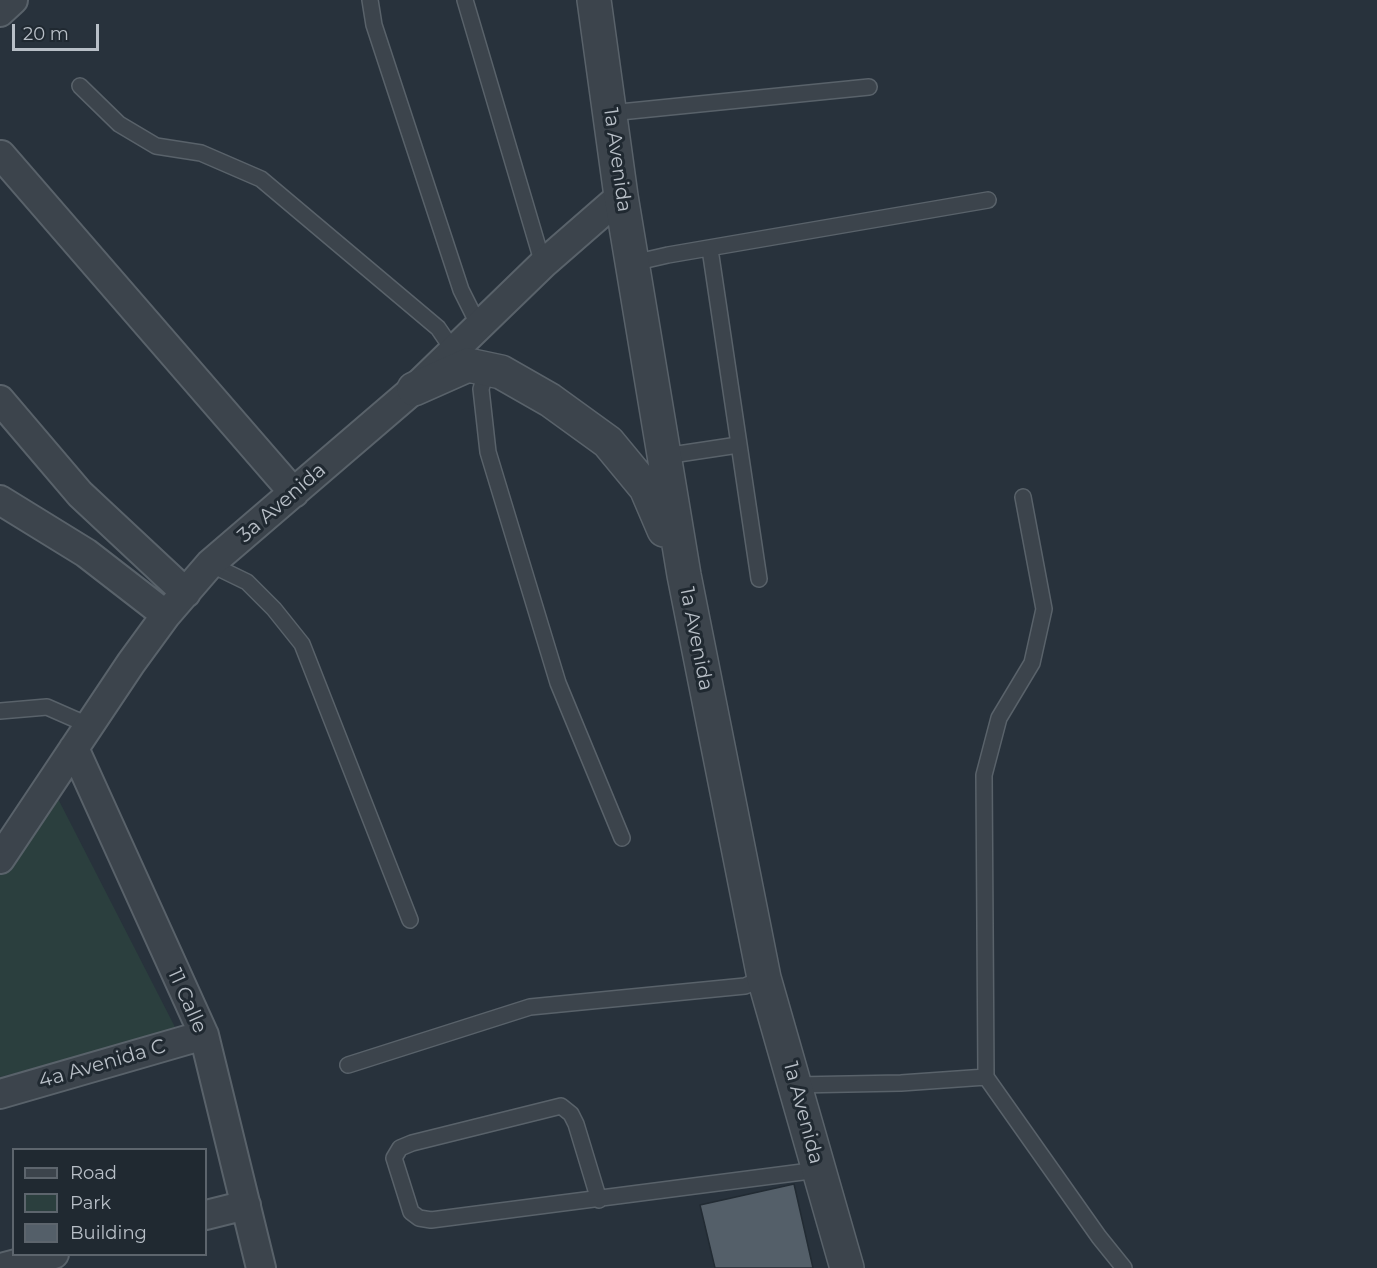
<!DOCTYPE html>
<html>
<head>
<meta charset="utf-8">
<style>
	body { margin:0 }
	#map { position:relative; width:1377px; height:1268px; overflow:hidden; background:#28323c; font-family:Montserrat,sans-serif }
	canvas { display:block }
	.legend { position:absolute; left:12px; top:1148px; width:195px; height:108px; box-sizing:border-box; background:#202931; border:2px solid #5d656d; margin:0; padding:8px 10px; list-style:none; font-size:18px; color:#b8bfc7 }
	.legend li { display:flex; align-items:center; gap:12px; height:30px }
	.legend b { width:30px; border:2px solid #5d656d }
	.scale { position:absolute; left:12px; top:24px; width:87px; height:27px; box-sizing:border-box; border:3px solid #b8bfc7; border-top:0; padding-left:8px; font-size:18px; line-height:21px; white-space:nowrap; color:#b8bfc7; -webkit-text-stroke:4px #202931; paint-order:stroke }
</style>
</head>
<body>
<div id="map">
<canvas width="1377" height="1268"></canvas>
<ul class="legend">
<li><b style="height:8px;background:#3c444c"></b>Road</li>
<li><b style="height:16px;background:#2b3f3e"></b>Park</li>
<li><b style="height:16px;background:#545f69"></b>Building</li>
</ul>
<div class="scale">20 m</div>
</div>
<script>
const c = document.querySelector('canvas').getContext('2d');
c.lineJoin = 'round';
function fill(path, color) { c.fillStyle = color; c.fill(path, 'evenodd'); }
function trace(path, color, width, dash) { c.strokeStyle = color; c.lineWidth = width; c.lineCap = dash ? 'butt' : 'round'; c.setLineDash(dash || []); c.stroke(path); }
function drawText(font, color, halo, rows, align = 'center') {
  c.font = font + ' Montserrat,sans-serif'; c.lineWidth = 6; c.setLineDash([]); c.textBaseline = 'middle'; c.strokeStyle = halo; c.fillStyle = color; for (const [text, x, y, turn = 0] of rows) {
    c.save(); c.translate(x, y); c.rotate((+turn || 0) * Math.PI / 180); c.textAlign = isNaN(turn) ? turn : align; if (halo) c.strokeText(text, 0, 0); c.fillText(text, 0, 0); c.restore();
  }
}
fill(new Path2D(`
	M53,789L177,1031L0,1077V874Z`), '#2b3f3e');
const building = new Path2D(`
	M794,1184L813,1268H715L700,1205Z`);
fill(building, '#545f69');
trace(building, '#222b33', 1.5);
const service = new Path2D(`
	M370,0L374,25L461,290L479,326
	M465,0L543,264
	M80,86L119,124L156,146L201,153L261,179L438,328L453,350
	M610,113L869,87
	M710,249L759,579
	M633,263L668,255L988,200
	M487,369L481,389L488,452L558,683L622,838
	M665,456L738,445
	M210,564L247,582L274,609L302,644L410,920
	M0,711L47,707L88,725
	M348,1065L530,1007L745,986L764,978
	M986,1077L984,775L999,718L1032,663L1044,609L1023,497
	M796,1085L901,1083L986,1077L1099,1237L1124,1268
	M599,1200L576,1124L571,1114L561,1106L412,1143L400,1148L394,1158L411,1212L419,1218L431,1220L818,1170`);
const minor = new Path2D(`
	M0,12L13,0
	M1,155L294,493
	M0,400L80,494L186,593
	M0,500L86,553L166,615
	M74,748L204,1035L261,1268
	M0,859L131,663L166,615L210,564L414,389L543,264L621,196
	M0,1094L204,1035
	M206,1215L246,1205
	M1,1268L54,1254`);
const tertiary = new Path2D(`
	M594,0L621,196L684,575L764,978L847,1268
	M414,389L468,365L501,372L550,400L608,442L646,488L664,530`);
trace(service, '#59626a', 18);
trace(minor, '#59626a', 32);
trace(tertiary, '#59626a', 36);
trace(service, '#3c444c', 15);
trace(minor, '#3c444c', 28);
trace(tertiary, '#3c444c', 33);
drawText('20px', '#b8bfc7', '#202931', [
	["1a Avenida",617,160,82],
	["3a Avenida",282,503,-41],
	["1a Avenida",696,639,79],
	["11 Calle",187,1001,66],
	["4a Avenida C",102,1064,-16],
	["1a Avenida",803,1113,75]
]);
</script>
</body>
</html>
